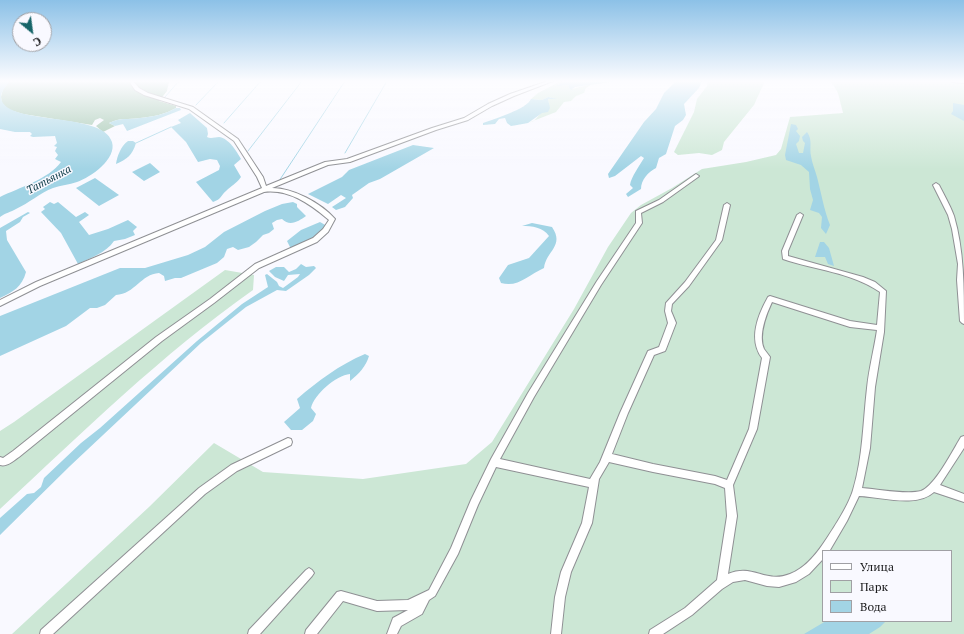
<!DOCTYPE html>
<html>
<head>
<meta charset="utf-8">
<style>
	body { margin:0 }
	#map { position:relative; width:964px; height:634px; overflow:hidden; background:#f9f9ff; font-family:"PT Serif",serif }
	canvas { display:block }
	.legend { position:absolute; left:822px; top:550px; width:130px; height:72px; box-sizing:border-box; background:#f9f9ff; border:1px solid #a0a0a4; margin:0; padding:5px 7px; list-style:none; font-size:12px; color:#1a1a1c }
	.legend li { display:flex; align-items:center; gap:8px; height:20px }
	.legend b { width:20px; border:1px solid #a0a0a4 }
	.north { position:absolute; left:12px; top:12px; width:40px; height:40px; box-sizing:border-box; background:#f9f9ff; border:1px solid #a0a0a4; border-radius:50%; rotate:151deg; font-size:11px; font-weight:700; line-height:16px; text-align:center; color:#1a1a1c }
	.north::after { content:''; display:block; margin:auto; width:14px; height:18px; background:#176569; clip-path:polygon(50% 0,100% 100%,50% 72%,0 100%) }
</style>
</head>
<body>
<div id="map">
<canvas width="964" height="634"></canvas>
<ul class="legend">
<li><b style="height:5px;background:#fff"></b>Улица</li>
<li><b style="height:11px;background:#cce7d5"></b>Парк</li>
<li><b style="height:11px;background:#a2d4e5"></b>Вода</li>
</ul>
<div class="north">С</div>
</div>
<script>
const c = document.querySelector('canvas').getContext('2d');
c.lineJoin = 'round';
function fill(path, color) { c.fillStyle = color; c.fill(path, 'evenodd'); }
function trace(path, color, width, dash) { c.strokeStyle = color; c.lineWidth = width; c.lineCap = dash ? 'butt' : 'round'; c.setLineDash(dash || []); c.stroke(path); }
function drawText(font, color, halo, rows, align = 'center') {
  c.font = font + ' "PT Serif",serif'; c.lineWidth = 3; c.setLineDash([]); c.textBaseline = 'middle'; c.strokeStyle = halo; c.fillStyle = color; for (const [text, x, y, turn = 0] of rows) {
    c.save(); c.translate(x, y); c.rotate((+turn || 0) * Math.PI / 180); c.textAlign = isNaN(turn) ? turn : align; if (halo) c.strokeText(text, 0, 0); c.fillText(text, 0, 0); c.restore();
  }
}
fill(new Path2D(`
	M561,81L563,82L558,85H568L572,89L592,84L586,88L584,93L576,96L571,101L564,102L556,112L528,123L534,121L549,104L548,99H555L548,97L542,100L531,99L538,93Z
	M708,81H765L754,105L724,142L722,150L712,155L699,153L678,155L674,152L694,112L697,99L707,86Z
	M831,81H964V634H12L149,507L214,443L263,472L363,479L466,464L492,442L574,309L608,247L631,213L641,205L672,188L702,169L746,162L776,155L781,149L790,117L843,113L838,93ZM823,551H951V621H823Z
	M225,270L254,275L253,290C162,354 82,433 0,509V431L14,422Z`), '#cce7d5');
fill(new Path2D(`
	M10,81H169L167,91L159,101L176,106V108C166,114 152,117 140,118C128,120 121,117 109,123L115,126L103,132L96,126L104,120L100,118L95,120L92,125L23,114L10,110L2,104L1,97L3,89Z`), '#99c1a7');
fill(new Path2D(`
	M0,81H10C7,86 2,89 1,96C0,127 103,110 112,142C117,159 91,177 77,182C69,185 61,185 53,188C40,193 29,203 16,209C11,212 5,213 0,217V197C18,188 49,179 61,162L55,159L58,155L55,151L57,147L54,146L57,143L55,136L33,137L30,136L32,134L30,132H15L0,129Z
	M562,81H617L575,87L572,89L573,91L570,89L568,85L556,86L563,82Z
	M676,81H702L699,88L684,104L686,115L683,120L675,126L666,154L659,158L656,168C648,172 641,180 641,189L628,197L626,194L633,188L630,185C631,177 640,165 644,158L641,156L615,176L609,178L608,174L644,122L656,109L664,93Z
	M548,97L557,99H548L550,108L548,112L542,113L528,123L517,125L511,126L507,123L505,118L499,119L495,124L483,125V123C494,119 527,109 531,99L542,100Z
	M953,103L964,105V121L951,114L953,111Z
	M176,108H180L181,110L127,131L123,124L115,126L109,123C121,117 127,120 140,118C152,117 166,114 176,108Z
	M190,113L207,128L208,134L207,137C211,139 215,137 219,137C229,138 237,152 241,159L234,165L241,177C235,185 232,185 226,191C220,196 222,199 213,202L196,182L219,170L220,166L217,160L210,159L198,162L186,142L171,127L181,123L178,120Z
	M791,124L796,125L798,129L796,131L800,136L799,141L796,144L799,153H803L805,143L803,141L802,137L807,132C813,140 809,148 811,156C812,163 815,170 817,177C821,192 824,210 830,225L826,234L821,228L822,217L819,213L810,210L813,200L810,189L809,172L801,165L786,160L785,155Z
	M128,141H133L136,143C132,156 127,159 116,164C117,156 121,146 128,141Z
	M413,145L434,148L380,179L369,183L352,195L353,198L345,207L336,210L332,207L346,198L341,195L328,204L308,194L342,177L349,170Z
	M150,163L160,172L144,181L132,172Z
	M95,178L119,195L99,206L76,188Z
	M50,202L54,204L58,202L76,217L85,212L89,215L79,222L89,235L108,229L128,220L137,227L133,231L135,235L125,239L114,241C106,253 90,258 78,264L61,233L41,212L45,209L43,207Z
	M293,202L297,204V207L306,216C299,221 290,227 282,219L277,220L272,223L274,229L269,233L263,235L256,242L249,247L238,250L233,247L227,249L224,257L217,263L181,278H175L165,281L164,276L159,273C141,274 135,294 116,295L105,305L97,308H90L66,326L0,356V316L120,268H145L188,255L205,247L224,232L265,211L282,204Z
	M28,212L30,213L23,217L20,222L6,231L7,240L26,272C22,287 13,292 0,298V228Z
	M320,222L327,226L316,239L291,249L287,241L301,230Z
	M532,223L552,227C565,246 546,251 544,268C528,275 518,288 501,283L499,278L508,265L529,258L549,236C543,227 532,226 522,226Z
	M820,242H824L829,248L834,266L828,264L825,257H815Z
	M301,264L306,267L314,266L316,268L309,275L286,291L277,290L246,307L201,343L70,466L0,535V518L27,494L34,493L41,487L44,478L81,443L100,428L197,341L242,304L268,287L265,275L267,274L277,282L279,286L283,288L298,277L300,274L288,275L284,281L275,277L269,271L276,267H284L289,272L296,269Z
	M365,354L369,356C366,366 359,374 350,381V374C336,375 314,395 311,408L316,414L313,421L302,430H291L284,422L300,408L297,399C318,381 339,365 365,354Z
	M826,621H886L880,627L869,634H804Z`), '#a2d4e5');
trace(new Path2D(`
	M165,97L179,81
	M196,105L219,81
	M224,123L261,81
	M136,143L171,127
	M248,151L302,81
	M345,153L387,81
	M279,181L345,81`), '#a2d4e5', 1);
const minor = new Path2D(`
	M129,81H133L139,88L148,93L193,107L238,139L263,177L266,186L325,162L347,159L432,128L464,118L488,104L510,94L548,81H553L514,96L492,106L468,120L436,130L350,162L328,165L272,188C293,188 321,203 335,219L328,232L317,242L259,268L214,303L162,341L19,457C13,461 7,467 0,465V457L3,458L13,451L156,337L210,299L255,264L313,238L323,229L329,220C310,204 289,189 264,192L40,286L0,306V300L36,282L262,188L257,177L234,141L189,109L144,95L135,90Z
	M951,81H964V83L953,82Z
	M696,174L699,176L698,177L663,202L641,213L642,223L601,285L534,397L500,459L590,479L600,462L620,413L648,351L659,347L668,323L665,311L666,303L685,282L716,240L724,205L727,203L730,205L722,240L689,286L672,304L671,311L676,323L666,349L665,351L654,355L628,413L612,454L653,464L715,476L727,480L749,429L762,358C748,339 758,315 768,297L770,296L850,321L877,325L880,292C851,272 815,270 783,259L782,251L797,215L800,213L803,215L788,251V256L863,277L875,282L886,291L884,332L875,387L870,448L862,488C877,489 907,495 921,491C935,486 953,450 961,437L964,436V448L940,485L964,494V502L934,492C916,508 882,497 859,496L847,521L830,550L823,551V559L809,574L796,582L779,587L767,586L745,580L733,582L722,589L692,615L663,634H649L650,630L685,608L717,580L727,516L725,488L715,484L653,472L609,462L599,479L592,523L571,572L565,597L561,634H551L555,597L561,572L582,523L589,487L496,467L478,505L458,554L435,596L429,600L422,614L401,626L397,634H387L393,618L408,610L377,611L343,601L317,634H305L306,630L337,592L341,591L377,601L408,600L429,590L451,548L471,500L491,459L528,393L597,281L636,223V211L659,200ZM772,302L850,327L877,330C874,350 869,368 867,388C863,422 863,457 853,490C849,504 835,526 827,538C818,552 806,568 790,574C765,584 753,563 728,574L737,516L733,485L757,429L770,357C768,354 766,352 764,349C758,335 766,315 772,302Z
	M936,183L939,185C944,195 950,205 954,216C964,250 964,288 964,324L962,323L960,321L957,280L958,264L952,229L948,215L933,185Z
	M288,438L291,439L292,442L291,445L237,471L205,494L53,634H40L41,630L199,488L231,465Z
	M309,568L312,570L314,573L312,576L260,634H248L249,630L306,570Z`);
trace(minor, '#8f9094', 2);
fill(minor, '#fff');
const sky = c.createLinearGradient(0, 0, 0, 169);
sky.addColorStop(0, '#8cc1e7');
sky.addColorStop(0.48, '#fcfcff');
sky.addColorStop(1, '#fcfcff00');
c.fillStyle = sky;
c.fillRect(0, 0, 964, 169);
drawText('italic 11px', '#0b3946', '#f9f9ff', [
	["Татьянка",49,180,-28]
]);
</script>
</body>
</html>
